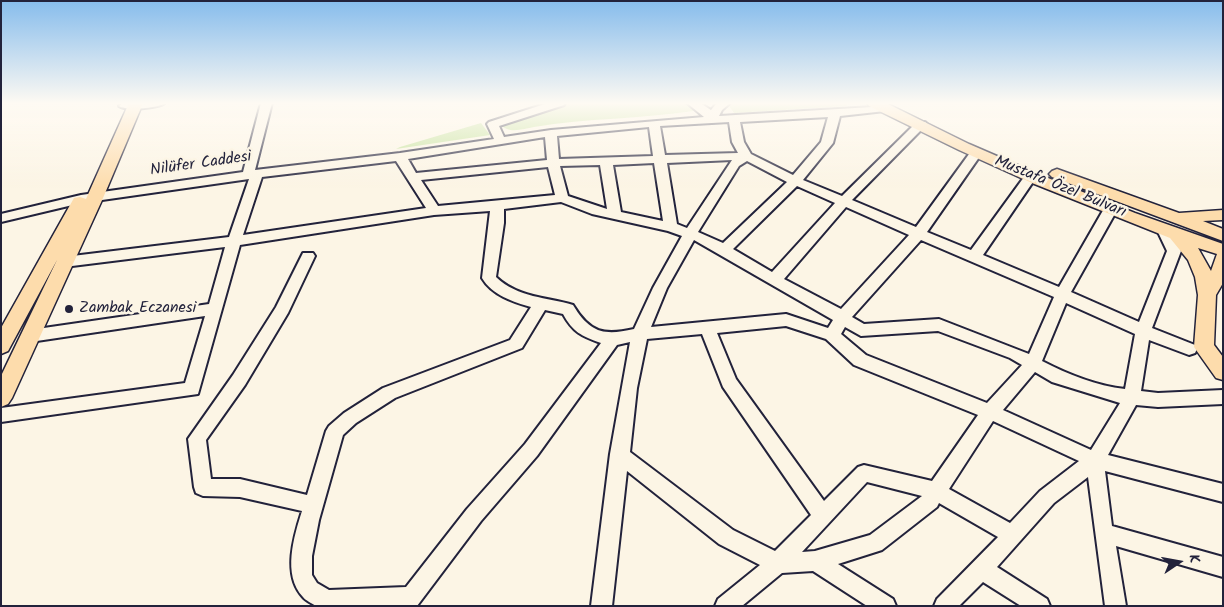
<!DOCTYPE html>
<html>
<head>
<meta charset="utf-8">
<style>
	body { margin:0 }
	#map { position:relative; width:1224px; height:607px; overflow:hidden; background:#fcf5e5; font-family:Kalam,sans-serif }
	canvas { display:block }
	.frame { position:absolute; inset:0; border:2px solid #22223b; pointer-events:none }
	.north { position:absolute; left:1154px; top:537px; width:50px; height:50px; -webkit-text-stroke:4px #fcf5e5; paint-order:stroke; rotate:78deg; font-size:14px; font-weight:700; line-height:20px; text-align:center; color:#22223b }
	.north::after { content:''; display:block; margin:auto; width:18px; height:22px; background:#22223b; clip-path:polygon(50% 0,100% 100%,50% 72%,0 100%) }
</style>
</head>
<body>
<div id="map">
<canvas width="1224" height="607"></canvas>
<div class="frame"></div>
<div class="north">K</div>
</div>
<script>
const c = document.querySelector('canvas').getContext('2d');
c.lineJoin = 'round';
function fill(path, color) { c.fillStyle = color; c.fill(path, 'evenodd'); }
function trace(path, color, width, dash) { c.strokeStyle = color; c.lineWidth = width; c.lineCap = dash ? 'butt' : 'round'; c.setLineDash(dash || []); c.stroke(path); }
function drawText(font, color, halo, rows, align = 'center') {
  c.font = font + ' Kalam,sans-serif'; c.lineWidth = 5; c.setLineDash([]); c.textBaseline = 'middle'; c.strokeStyle = halo; c.fillStyle = color; for (const [text, x, y, turn = 0] of rows) {
    c.save(); c.translate(x, y); c.rotate((+turn || 0) * Math.PI / 180); c.textAlign = isNaN(turn) ? turn : align; if (halo) c.strokeText(text, 0, 0); c.fillText(text, 0, 0); c.restore();
  }
}
fill(new Path2D(`
	M569,103H685L695,108L694,111C641,119 587,118 534,127C523,129 509,134 501,125Z
	M733,103H848L847,106L734,113L729,106Z
	M481,123L490,135L396,149L400,147Z`), '#c4e29b');
const minor = new Path2D(`
	M165,103C159,108 126,111 119,106L123,103Z
	M261,103H272L255,170L400,153L494,139L487,124L489,122L548,103H565L564,105L499,126L504,137L551,130L704,117L687,103H700L711,110L717,103H730L722,110L719,116L889,106L891,108L889,110L885,111L840,116L833,143L803,180L842,196L917,122H925L927,124L925,126L852,200L916,227L972,150H980L982,153L927,232L971,250L1027,173H1035L1037,176L983,255L1059,287L1105,207H1115L1117,210L1071,292L1139,322L1167,251L1157,230L1159,227H1169L1181,251L1152,328L1195,345L1197,349L1195,353L1189,355L1149,340L1141,391L1158,393L1223,390V404L1158,407L1136,405L1108,455L1223,484V502L1105,471L1112,526L1223,557V577L1116,546L1126,606H1105L1088,477L1054,503L997,567L1047,599L1050,606H1021L983,582L959,606H934L937,599L998,537L939,503L937,507L882,550L838,564L893,599L896,606H867L813,571L782,573L742,606H715L718,599L760,565L719,544L627,471L612,606H591L610,454L630,342L617,345L537,456L481,521L417,606H316C312,603 306,601 303,597C282,575 294,536 302,511L240,497L203,496L196,493L194,487L188,439L233,375L276,307L303,253H313L315,256L288,313L245,385L206,440L211,479H240L307,495L326,431L329,426L344,413L383,388L510,340L531,307C513,302 492,295 482,278L490,211L434,215L240,245L198,394L1,422V408L185,383L205,316L30,342L24,340L22,336L24,332L30,330L209,304L225,247L64,267L59,266L57,262L59,258L64,257L229,237L249,179L81,203L1,222V214L81,195L243,172ZM828,117L821,142L793,175L751,154L744,142L740,122ZM729,122L732,142L738,153L665,155L660,126ZM649,127L653,156L559,159L557,136ZM545,137L547,160L416,173L408,159ZM732,160L687,228L677,224L667,163ZM396,161L426,208L243,235L262,177ZM747,161L787,182L723,243L698,232L739,166ZM654,163L663,221L621,212L613,165ZM600,165L607,209L568,196L560,166ZM548,167L555,195L438,206L421,180ZM797,186L835,203L772,272L733,249ZM561,202L592,214L668,231L682,236L653,288L634,329C604,336 590,333 573,305C547,297 518,298 496,277L504,223V209ZM846,207L909,235L841,309L784,279ZM694,240L833,320L828,328L786,314L651,327L667,288ZM921,240L1054,297L1029,354L939,319L864,324L852,317ZM1066,303L1135,334L1125,389C1097,386 1067,374 1042,361ZM545,310L563,314C573,332 581,336 601,343L525,444L467,509L406,587L329,590L317,583L312,575V556L319,520L343,435L356,423L395,398L522,348ZM786,326L826,339L854,365L978,415L932,481L864,465L858,467L824,501L736,379L717,333ZM845,327L861,336L938,331L1010,358L1022,365L987,403L866,355L841,334ZM702,334L723,387L811,515L775,551L733,530L630,452L637,388L647,339ZM1035,372L1052,382L1120,403L1091,450L1003,410ZM993,421L1079,461L1040,491L1010,523L949,489ZM867,482L922,496L870,535L815,551L802,552Z`);
const major = new Path2D(`
	M129,103H143L103,198L12,398L8,404L1,407V376L57,260L8,351L1,354V328L74,198L80,197L86,199Z
	M867,103H886L969,144L1043,176L1135,213L1223,244V283L1216,295L1214,345L1223,357V380L1216,378L1194,347L1198,295L1195,277L1188,260L1170,238L1032,183L959,150L869,106ZM1198,248L1217,254L1211,271Z
	M1057,169L1179,213L1223,210V220L1203,221L1223,229V241L1052,177L1049,174L1052,171Z`);
trace(minor, '#22223b', 4);
trace(major, '#22223b', 3);
fill(minor, '#fcf5e5');
fill(major, '#fddcac');
const sky = c.createLinearGradient(0, 0, 0, 188);
sky.addColorStop(0, '#86bcec');
sky.addColorStop(0.55, '#fefaf3');
sky.addColorStop(1, '#fefaf300');
c.fillStyle = sky;
c.fillRect(0, 0, 1224, 188);
for (const [x, y, r, color] of [
	[69,309,5,"#22223b"]
]) { const dot = new Path2D(); dot.arc(x, y, r, 0, 2 * Math.PI); c.fillStyle = color; c.fill(dot); trace(dot, '#fcf5e5', 2); }
drawText('16px', '#22223b', '#fcf5e5', [
	["Nilüfer Caddesi",201,165,-8],
	["Mustafa Özel Bulvarı",1060,188,22]
]);
drawText('16px', '#22223b', '#fcf5e5', [
	["Zambak Eczanesi",79,309]
], 'left');
</script>
</body>
</html>
